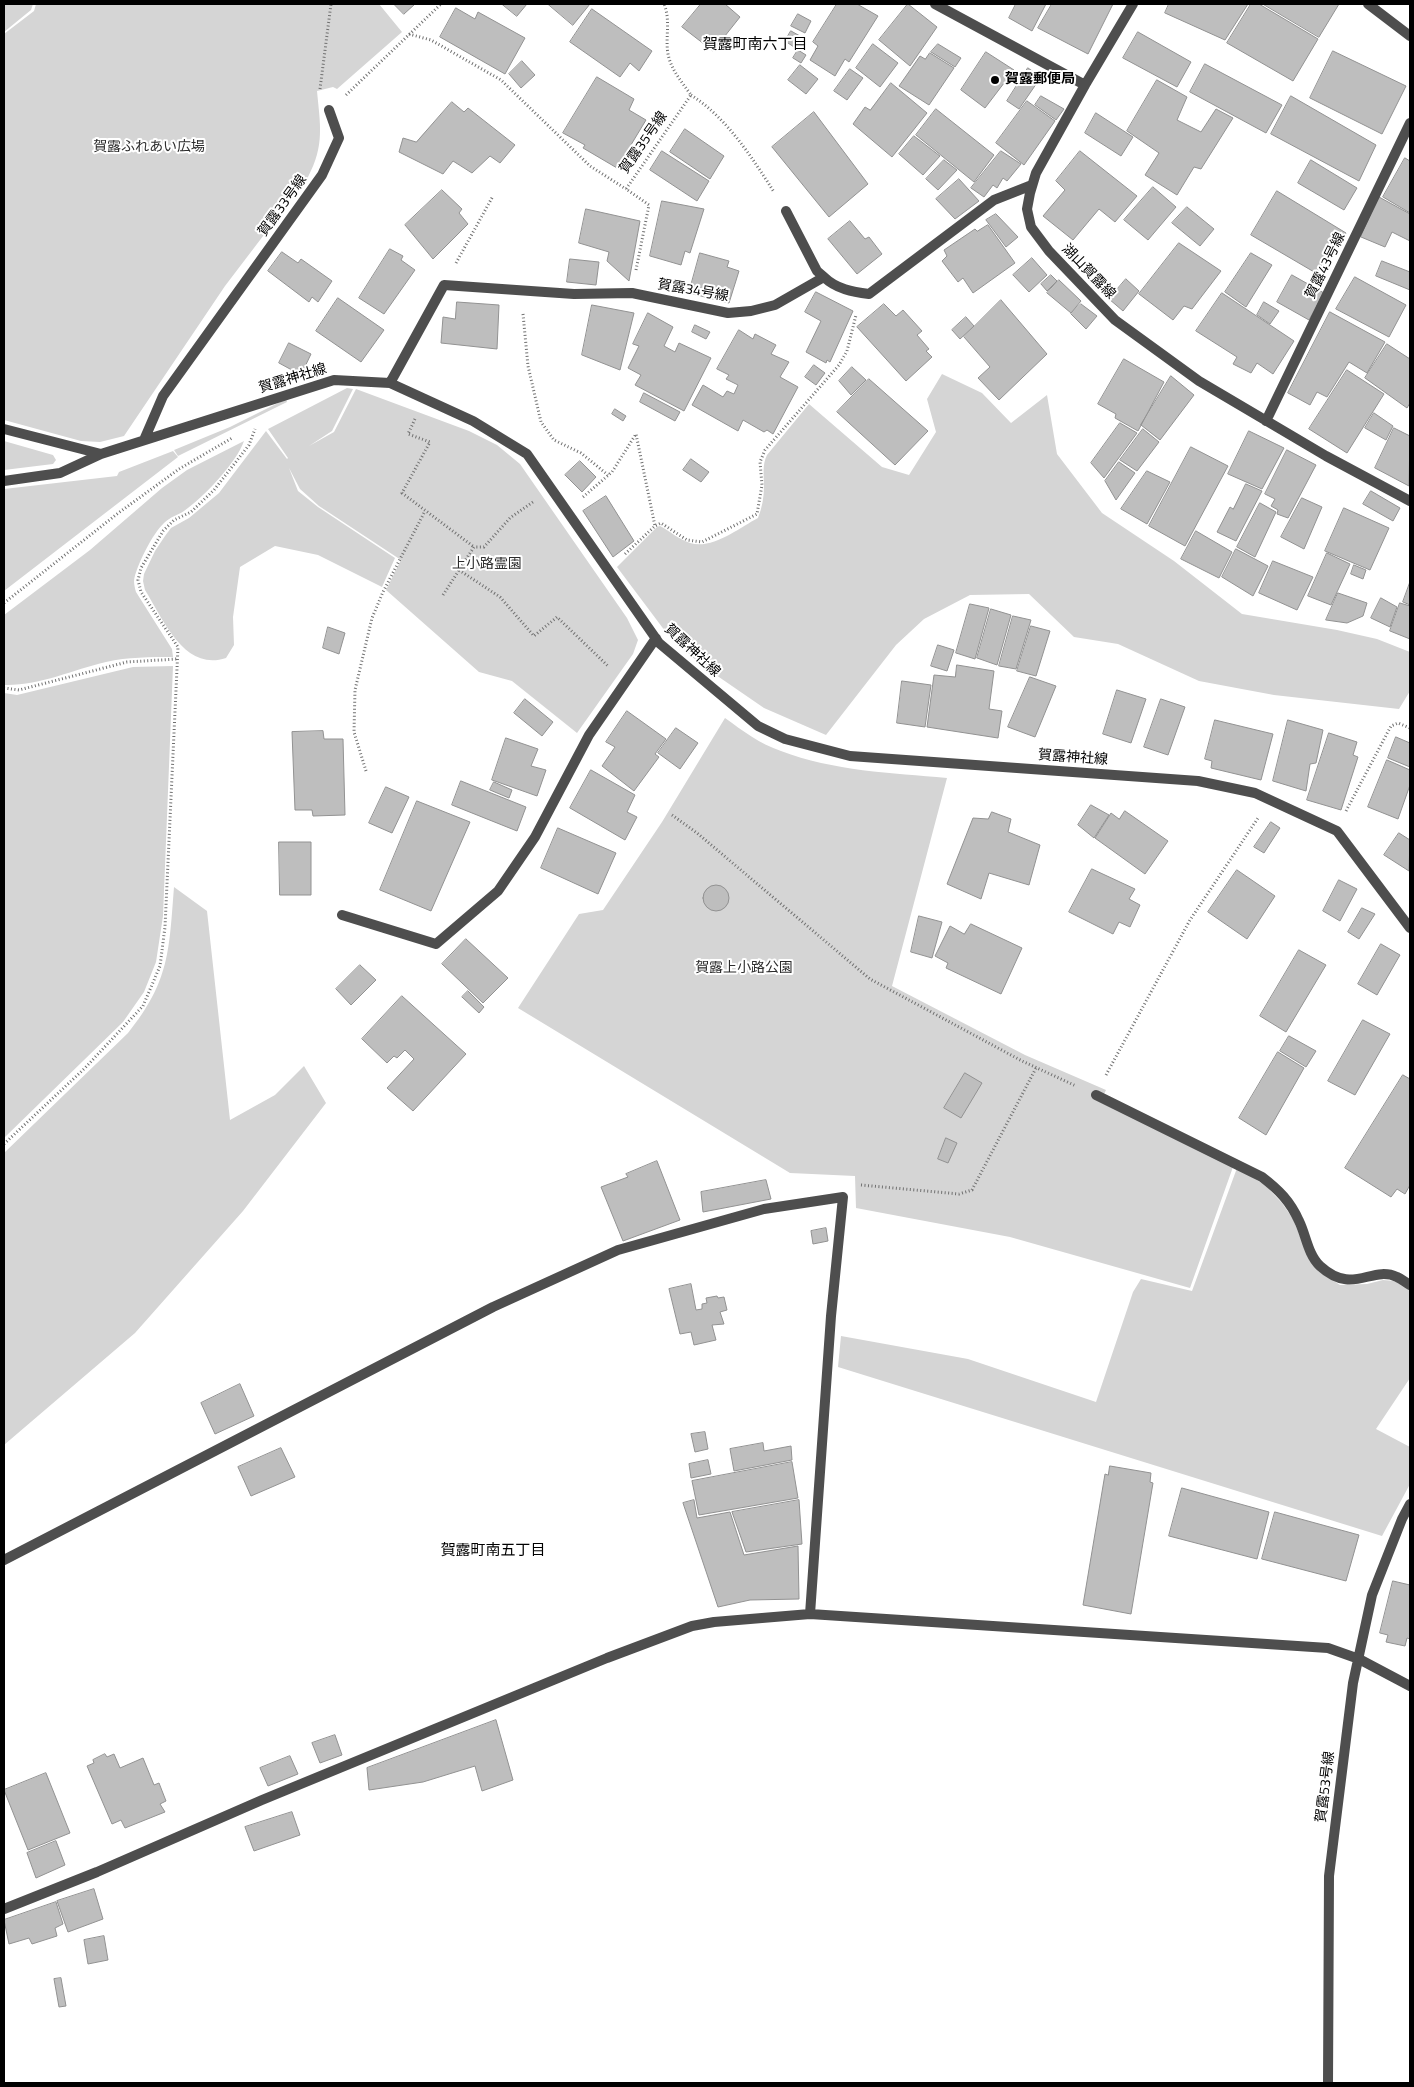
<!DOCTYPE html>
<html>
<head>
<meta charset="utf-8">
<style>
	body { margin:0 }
	#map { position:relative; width:1414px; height:2087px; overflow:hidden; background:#fff; font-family:"Titillium Web",sans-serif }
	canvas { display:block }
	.frame { position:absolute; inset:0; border:5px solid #000; pointer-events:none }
</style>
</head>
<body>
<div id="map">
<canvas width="1414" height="2087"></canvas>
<div class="frame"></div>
</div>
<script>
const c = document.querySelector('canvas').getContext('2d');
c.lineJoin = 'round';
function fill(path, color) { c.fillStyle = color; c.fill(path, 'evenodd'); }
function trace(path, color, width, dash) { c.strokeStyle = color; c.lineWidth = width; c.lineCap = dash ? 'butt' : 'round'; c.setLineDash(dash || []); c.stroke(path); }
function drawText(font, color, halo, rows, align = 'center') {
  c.font = font + ' "Titillium Web","Noto Sans JP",sans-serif'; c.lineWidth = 4; c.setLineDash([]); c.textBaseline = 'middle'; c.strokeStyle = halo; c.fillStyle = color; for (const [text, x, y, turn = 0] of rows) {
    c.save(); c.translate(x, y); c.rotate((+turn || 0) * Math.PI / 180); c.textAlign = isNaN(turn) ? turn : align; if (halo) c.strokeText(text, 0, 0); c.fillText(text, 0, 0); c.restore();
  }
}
fill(new Path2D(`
	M4,4H33L31,10L4,32Z
	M36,4H379L402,32L337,89L333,87L317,91C320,124 325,145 308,177L225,286L124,436L100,442L81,441L4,420V34L34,11Z
	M942,374L982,393L1011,423L1047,395L1057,454L1102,513L1174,561L1242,614L1337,630L1377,639L1410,652V691L1399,709L1274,695L1199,681L1118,644L1074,637L1029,594L970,595L924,619L896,645L826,735L764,708L700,664L665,631L617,567L657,527L660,526C670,531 678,539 690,543C712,550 739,528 758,518C762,508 764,497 764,486C764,475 762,465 767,455L809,404L882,467L909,475L936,432L927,399Z
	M347,388L353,389L332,431L309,446L334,432L356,389L469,431L497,445L520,464L627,618L638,640L633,654L577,733L512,681L479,672L386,590L401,560L319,506L300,489L289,468L298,491L318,507L395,558L382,587L318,555L275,546L240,567L233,617L234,645L226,658C184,672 163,619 145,590L143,581L144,574L155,551L165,536L171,528L189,518L219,493L266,431L287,459L288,458L268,429Z
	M286,399L287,402L178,456L174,450L230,427Z
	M4,441L53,455L56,460L53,464L4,470Z
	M244,441C237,462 203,498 184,511C178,515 170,517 164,523C153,533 136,566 134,581C134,584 135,589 136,592L172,649L173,657C150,657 128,657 106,662C72,670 39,686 4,685V615L90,550L162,488L187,470Z
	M173,451L178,457L4,591V489L117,476L119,472Z
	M173,666L163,916L156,962L144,992L123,1022L4,1138V693L17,695L133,667Z
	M725,718C743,731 760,744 781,751C833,771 892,773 947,778L892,986L1025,1055L1106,1090L1100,1102L1233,1167L1190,1288L1010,1237L856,1208L855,1176L790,1173L518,1008L579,914L603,910L662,822Z
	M174,887L207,911L230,1120L275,1095L304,1066L326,1103L243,1211L135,1333L4,1445V1153L128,1033C170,981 169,950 174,887Z
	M1237,1168L1265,1185L1282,1203L1293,1219L1301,1239L1328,1277L1340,1285L1367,1284L1383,1280L1395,1281L1410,1290V1378L1376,1429L1410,1447V1484L1382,1536L838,1367L841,1336L968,1359L1096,1402L1133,1292L1141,1279L1192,1291Z`), '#d5d5d5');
const building = new Path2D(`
	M394,4H415L404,14Z
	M502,4H527L517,16Z
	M548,4H590L573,25Z
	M701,4H725L740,17L713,51L682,27Z
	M837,4H857L878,16L849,62L845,59L835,76L810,60L818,46L813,42Z
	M908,4L937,27L910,66L879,40Z
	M1016,4H1046L1032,31L1009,18Z
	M1052,4H1113L1088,54L1038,28Z
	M1169,4H1248L1225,40L1165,13Z
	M1251,4H1259L1318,39L1293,81L1227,43Z
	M1263,4H1339L1319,37Z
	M456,8L475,19L478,12L525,38L505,74L440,37Z
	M592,9L652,51L639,71L630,63L620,77L570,42Z
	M798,14L811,21L805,33L791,26Z
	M791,31L800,36L794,47L785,41Z
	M1138,32L1191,62L1177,87L1123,58Z
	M873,44L898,63L880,87L856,68Z
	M938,44L961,58L955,67L931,52Z
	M798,50L806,55L801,63L793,58Z
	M1333,51L1406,86L1382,134L1310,98Z
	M986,52L1014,70L985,108L961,90Z
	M930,53L954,68L929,105L899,86L920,56L925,59Z
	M522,61L535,75L521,88L509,74Z
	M1205,64L1282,105L1266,133L1190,92Z
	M800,65L818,79L806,94L788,80Z
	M1028,68L1041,77L1019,109L1007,101Z
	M850,69L863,78L847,100L834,91Z
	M597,77L634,99L629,110L646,120L617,168L583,148L585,145L563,133Z
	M1157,80L1187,97L1177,120L1201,132L1216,109L1233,118L1201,169L1194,167L1177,195L1145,175L1159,153L1127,131Z
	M891,83L927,113L892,157L853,124L865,107L870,110Z
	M1041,96L1064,109L1056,120L1035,105Z
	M1291,96L1376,145L1359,181L1271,134Z
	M1027,101L1055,121L1024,165L996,143Z
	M452,102L464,112L468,108L515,145L500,163L490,156L472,173L453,161L443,174L399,152L403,138L416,142Z
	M936,109L994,155L974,182L916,135Z
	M814,112L868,184L829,217L772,147Z
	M1096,113L1133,137L1121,156L1085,133Z
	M685,129L724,156L710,179L670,152Z
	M914,136L940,156L923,175L899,154Z
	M662,151L709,181L697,201L650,170Z
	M1001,151L1021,164L1007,181L1003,178L997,188L993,185L984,197L971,188Z
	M1080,151L1137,196L1115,222L1099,209L1073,240L1043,216L1065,190L1056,181Z
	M1405,158L1410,161V213L1383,197Z
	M944,160L957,170L938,190L926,179Z
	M1311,160L1357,188L1344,210L1298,183Z
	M959,179L979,201L955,219L936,199Z
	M1153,187L1176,207L1148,240L1124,220Z
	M442,190L462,209L459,213L468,224L433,259L405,225Z
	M1277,191L1346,233L1321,276L1251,235Z
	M1379,197L1410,214V241L1392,232L1385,247L1361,237Z
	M662,201L704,209L690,253L685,251L681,265L650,256Z
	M1187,207L1214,229L1200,246L1172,223Z
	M586,209L640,221L629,281L607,261L609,252L579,243Z
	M996,214L1018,237L1006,247L986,220Z
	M850,221L865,239L869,237L882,254L857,274L828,239Z
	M988,225L1015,263L973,293L963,278L958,282L942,261L947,256L944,250L975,229L977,231Z
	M1179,243L1221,271L1192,309L1184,306L1173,320L1139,294Z
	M390,249L403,256L401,260L415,270L384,314L359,298Z
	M282,252L298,263L301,259L332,281L318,302L312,297L309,302L268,271Z
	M700,253L729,261L727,267L739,271L729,303L689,293Z
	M1251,253L1272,265L1246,307L1225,292Z
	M1032,258L1047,275L1029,292L1013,275Z
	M570,259L599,262L596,285L567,282Z
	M1382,261L1410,272V290L1376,276Z
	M1051,275L1057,281L1047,291L1041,284Z
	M1292,275L1324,293L1309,320L1277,302Z
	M1355,277L1406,305L1389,337L1336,309Z
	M1126,279L1139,291L1123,311L1109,299Z
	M1059,280L1081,301L1071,313L1047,293Z
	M816,292L853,311L830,362L827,360L826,363L806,352L821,321L805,312Z
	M1222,293L1294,341L1273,374L1257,363L1251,373L1233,364L1237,357L1196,331Z
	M338,298L384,330L361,362L316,331Z
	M1001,300L1047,354L999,400L978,378L990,367L964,337Z
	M457,302L499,305L497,349L441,343L443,317L455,319Z
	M1264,302L1279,311L1270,324L1257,315Z
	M884,304L896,316L903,310L922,331L917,335L929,349L926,351L932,357L906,381L857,327Z
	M1081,304L1097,316L1086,329L1071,314Z
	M592,305L634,313L620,370L582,355Z
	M1330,312L1385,342L1367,373L1349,362L1327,397L1317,392L1310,405L1288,393Z
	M648,313L673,327L664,346L675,352L679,343L711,358L684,411L635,385L641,375L628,368L639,346L633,344Z
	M966,317L974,326L960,339L952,330Z
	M695,325L710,332L706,339L692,332Z
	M739,330L753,339L755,334L776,345L771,354L789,362L780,377L798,387L773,434L767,430L764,432L743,420L738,431L692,405L703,385L723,397L727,391L734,394L738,385L726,379L729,375L717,369Z
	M289,343L311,354L301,375L279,363Z
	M1387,344L1410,359V403L1407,408L1365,378Z
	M1124,359L1164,382L1138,431L1115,418L1116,414L1098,404Z
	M814,365L825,373L816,385L805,377Z
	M852,367L866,380L851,395L839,381Z
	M1347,370L1384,394L1347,453L1309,429Z
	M1171,376L1194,395L1160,440L1141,425Z
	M869,379L928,431L895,465L837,412Z
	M644,393L680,412L675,421L640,402Z
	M615,409L626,416L623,421L612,414Z
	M1374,413L1393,426L1386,440L1365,428Z
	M1120,423L1137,433L1104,478L1091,463Z
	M1394,428L1410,436L1409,486L1375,468Z
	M1143,429L1159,442L1137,471L1120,460Z
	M1249,431L1284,448L1262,489L1228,474Z
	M1191,447L1228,466L1185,546L1149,526Z
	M1287,450L1316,465L1288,518L1277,514L1278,510L1271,506L1275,499L1265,494Z
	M691,459L709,472L701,482L683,470Z
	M580,461L596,477L582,492L565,475Z
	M1119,462L1135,473L1116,500L1105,481Z
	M1147,471L1170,482L1147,524L1121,509Z
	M1246,484L1262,491L1236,541L1217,532L1230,507L1233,509Z
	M1371,491L1400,508L1393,521L1363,504Z
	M606,496L634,541L613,557L583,511Z
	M1302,498L1322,507L1304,549L1281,537Z
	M1260,503L1276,512L1255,557L1237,547Z
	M1344,508L1389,528L1370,570L1325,551Z
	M1196,531L1232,552L1219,578L1181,559Z
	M1236,549L1268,566L1253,596L1222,577Z
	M1327,553L1350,564L1331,605L1308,596Z
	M1273,561L1313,577L1297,610L1259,593Z
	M1354,565L1366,570L1363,579L1351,574Z
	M1410,582V605L1403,602Z
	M1338,593L1367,603L1363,616L1347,623L1326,620Z
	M1381,598L1397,607L1390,627L1371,618Z
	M1400,603L1410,606V639L1390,631Z
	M970,604L989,608L975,659L956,653Z
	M991,609L1011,615L997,665L977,658Z
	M1013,616L1031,620L1016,669L999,666Z
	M1031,626L1050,631L1036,676L1017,671Z
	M328,627L345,633L339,654L323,648Z
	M938,645L954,650L947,671L931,666Z
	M957,665L994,671L989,709L1002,711L998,738L927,727L934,675L955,677Z
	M1030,677L1056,686L1035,737L1008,727Z
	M902,681L931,685L925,727L897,723Z
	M1117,690L1146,699L1131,743L1103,734Z
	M525,699L553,722L542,736L514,713Z
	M1161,699L1185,707L1168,755L1144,747Z
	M627,711L666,739L655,754L659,757L634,791L602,766L615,747L606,742Z
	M1215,720L1273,734L1261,780L1211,768L1212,761L1205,759Z
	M1288,720L1323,730L1316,763L1310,764L1306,791L1273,781Z
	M676,728L698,743L680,769L658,753Z
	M323,731L324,739H343L345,815L313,816L312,810H295L292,732Z
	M1329,733L1357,742L1353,755L1358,757L1341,810L1307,800Z
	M1396,737L1410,743V767L1388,758Z
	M506,738L538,749L531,766L546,770L537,796L492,780Z
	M1387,760L1410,770V785L1398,819L1368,807Z
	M591,770L635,795L627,812L637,817L625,840L570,808Z
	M461,781L526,807L517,831L452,805Z
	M494,782L512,790L509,798L490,790Z
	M386,787L409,797L392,833L369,823Z
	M417,801L470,822L431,911L380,890Z
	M1091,805L1109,815L1094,838L1078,825Z
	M1125,811L1168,841L1145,874L1095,838L1111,813L1119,819Z
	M992,812L1011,819L1008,832L1040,845L1029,885L989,873L981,899L947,884L973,818L988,819Z
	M1271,822L1280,828L1264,853L1254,847Z
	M558,828L616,853L598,894L541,868Z
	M1399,833L1410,840L1409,871L1384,855Z
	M279,842H311V895H280Z
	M1092,869L1135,889L1129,899L1140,905L1130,927L1119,922L1113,934L1069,912Z
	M1237,870L1275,896L1247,939L1208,912Z
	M1339,880L1357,889L1340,921L1323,911Z
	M703 898a13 13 0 1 1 26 0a13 13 0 1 1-26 0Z
	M1362,908L1375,914L1359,939L1348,932Z
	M919,916L942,922L932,958L911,952Z
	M971,924L1022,948L1001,994L946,968L948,963L935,956L950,926L964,934Z
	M466,939L508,978L483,1003L442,964Z
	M1381,944L1400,955L1377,995L1358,984Z
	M1299,950L1326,965L1286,1032L1260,1016Z
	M360,965L376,980L351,1005L336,989Z
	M468,991L484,1007L479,1013L462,997Z
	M402,996L466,1054L413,1111L387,1088L414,1059L405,1050L397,1058L394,1056L387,1063L362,1039Z
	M1363,1020L1390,1034L1355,1095L1328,1081Z
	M1289,1036L1316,1051L1306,1067L1280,1051Z
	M1278,1052L1304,1068L1266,1135L1239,1118Z
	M965,1073L982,1083L961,1118L944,1108Z
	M1403,1075L1410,1079V1185L1405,1194L1397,1189L1391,1197L1345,1168Z
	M946,1138L957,1143L948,1163L938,1159Z
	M657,1161L680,1220L623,1241L601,1187L628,1177L626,1174Z
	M766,1180L771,1199L703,1212L701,1192Z
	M826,1228L828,1241L813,1244L811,1231Z
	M691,1284L696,1310L702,1309V1304L707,1303L706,1298L717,1296L718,1298L724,1297L727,1310L720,1312L724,1324L712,1325L716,1340L694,1345L691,1332L680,1334L669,1289Z
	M240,1384L254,1416L215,1434L201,1403Z
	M705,1432L708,1449L695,1452L691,1434Z
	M763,1443L764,1451L791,1446L792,1460L734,1471L730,1449Z
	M281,1448L295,1477L251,1496L238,1467Z
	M708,1460L711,1474L691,1478L689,1464Z
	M792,1462L798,1498L699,1515L692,1481Z
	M1110,1466L1151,1473L1150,1482L1153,1483L1131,1614L1083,1605L1105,1474L1108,1475Z
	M1182,1488L1269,1512L1257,1559L1169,1536Z
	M694,1500L697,1518L730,1512L744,1555L798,1546L799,1599L750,1600L718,1607L683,1503Z
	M799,1500L802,1544L746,1552L732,1512Z
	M1275,1512L1359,1535L1346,1581L1262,1559Z
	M1393,1581L1410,1585V1639L1407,1638L1405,1646L1386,1642L1388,1635L1380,1633Z
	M496,1720L513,1780L482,1791L475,1766L423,1782L369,1790L367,1768Z
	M335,1735L342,1755L320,1763L312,1743Z
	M105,1754L107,1757L114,1754L120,1768L143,1758L154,1785L159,1783L166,1801L160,1804L165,1812L125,1828L121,1820L112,1824L87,1766L94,1763L93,1760Z
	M290,1756L298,1774L268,1786L260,1768Z
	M46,1773L70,1833L28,1850L4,1790Z
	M292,1812L300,1835L254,1851L245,1827Z
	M56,1841L65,1865L36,1878L27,1853Z
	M94,1889L103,1919L68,1932L57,1901Z
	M56,1902L63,1924L55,1928L57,1936L32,1944L29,1938L9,1944L4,1920Z
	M104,1936L108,1960L88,1964L84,1940Z
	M61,1978L66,2006L59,2007L54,1979Z`);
fill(building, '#bebebe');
trace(building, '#929292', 1);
trace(new Path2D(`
	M409,34L431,40L501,80L590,166L626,189
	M320,89L331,4
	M346,95L441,4
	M691,95C727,118 751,156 774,192
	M456,263L493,196
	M636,270L649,205L626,189L691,95C682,82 671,70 668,54C665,37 671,21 664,4
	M523,314L528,366L541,422L554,440L581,453L608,475
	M415,419L408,434L430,442L402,493L474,547
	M583,497L612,472L636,434L655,526
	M625,554L655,526L661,523L687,540L702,542L757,514L762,485L760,462L765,450L839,365L847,351L856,315
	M459,570L500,597L534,636L557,617L609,667
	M443,595L474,547H484L510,518L533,502
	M4,603L117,514L179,469L232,438
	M4,688L19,690L127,662L177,659
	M366,771L354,732L355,690L372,618L383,592L425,511
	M1346,811L1391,726L1398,723L1410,728
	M672,815L697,833L870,979L1022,1061L1076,1086
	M1106,1075L1190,920L1258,818
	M4,1144L85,1068L143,1006L160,966L165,927L178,647L141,592L138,580L141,568L163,531L174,520L191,512L214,490L249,445L255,429
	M861,1185L959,1194L972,1190L1036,1068`), '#707070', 3, [1, 2.5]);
trace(new Path2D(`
	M1096,1095L1262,1177C1279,1190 1290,1201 1299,1221C1306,1235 1308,1255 1320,1266C1353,1296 1371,1265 1397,1277C1402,1279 1406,1283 1410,1285`), '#4e4e4e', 10);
trace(new Path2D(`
	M935,4L1085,85L1036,173L1030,193L1027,209L1031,227L1049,251L1115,320L1199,381L1326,456L1410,501
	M1368,4L1410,36
	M1085,85L1133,4
	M786,211L817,271L824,277
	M390,383L444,285L574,294L632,293L728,313L751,311L775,305L824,277C836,289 853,292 869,294L994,200L1032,185
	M1266,421L1410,123
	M4,429L101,454L334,380L390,383L473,421L527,454L659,643L758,726L785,739L850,756L1198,781L1255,793L1337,831L1410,928
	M144,440L163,396L322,175L339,138L329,110
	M4,481L60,473L101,454
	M342,915L436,944L498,891L535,837L589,735L656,638
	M4,1560L493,1307L618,1250L764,1209L843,1197L831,1316L810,1614
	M4,1909L97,1872L262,1800L607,1658L692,1626L714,1622L810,1614L1328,1648L1359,1659L1410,1686
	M1328,2083L1329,1876L1353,1683L1372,1595L1402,1519L1410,1504`), '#4e4e4e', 10);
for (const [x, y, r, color] of [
	[995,80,5,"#000"]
]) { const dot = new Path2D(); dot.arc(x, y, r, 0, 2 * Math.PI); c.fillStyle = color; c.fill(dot); trace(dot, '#fff', 2); }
drawText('bold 14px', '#000', '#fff', [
	["賀露郵便局",1005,80]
], 'left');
drawText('14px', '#000', '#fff', [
	["賀露35号線",644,143,-55],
	["賀露33号線",283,206,-54],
	["賀露43号線",1326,266,-64],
	["湖山賀露線",1088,272,46],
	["賀露34号線",693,291,10],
	["賀露神社線",293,379,-17],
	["賀露神社線",692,651,43],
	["賀露神社線",1073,758,4],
	["賀露53号線",1326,1787,-83]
]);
drawText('14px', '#2c2c2c', '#fff', [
	["賀露ふれあい広場",149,148],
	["上小路霊園",487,565],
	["賀露上小路公園",744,969]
]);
drawText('15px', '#000', '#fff', [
	["賀露町南六丁目",755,45],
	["賀露町南五丁目",493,1551]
]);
</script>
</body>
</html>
